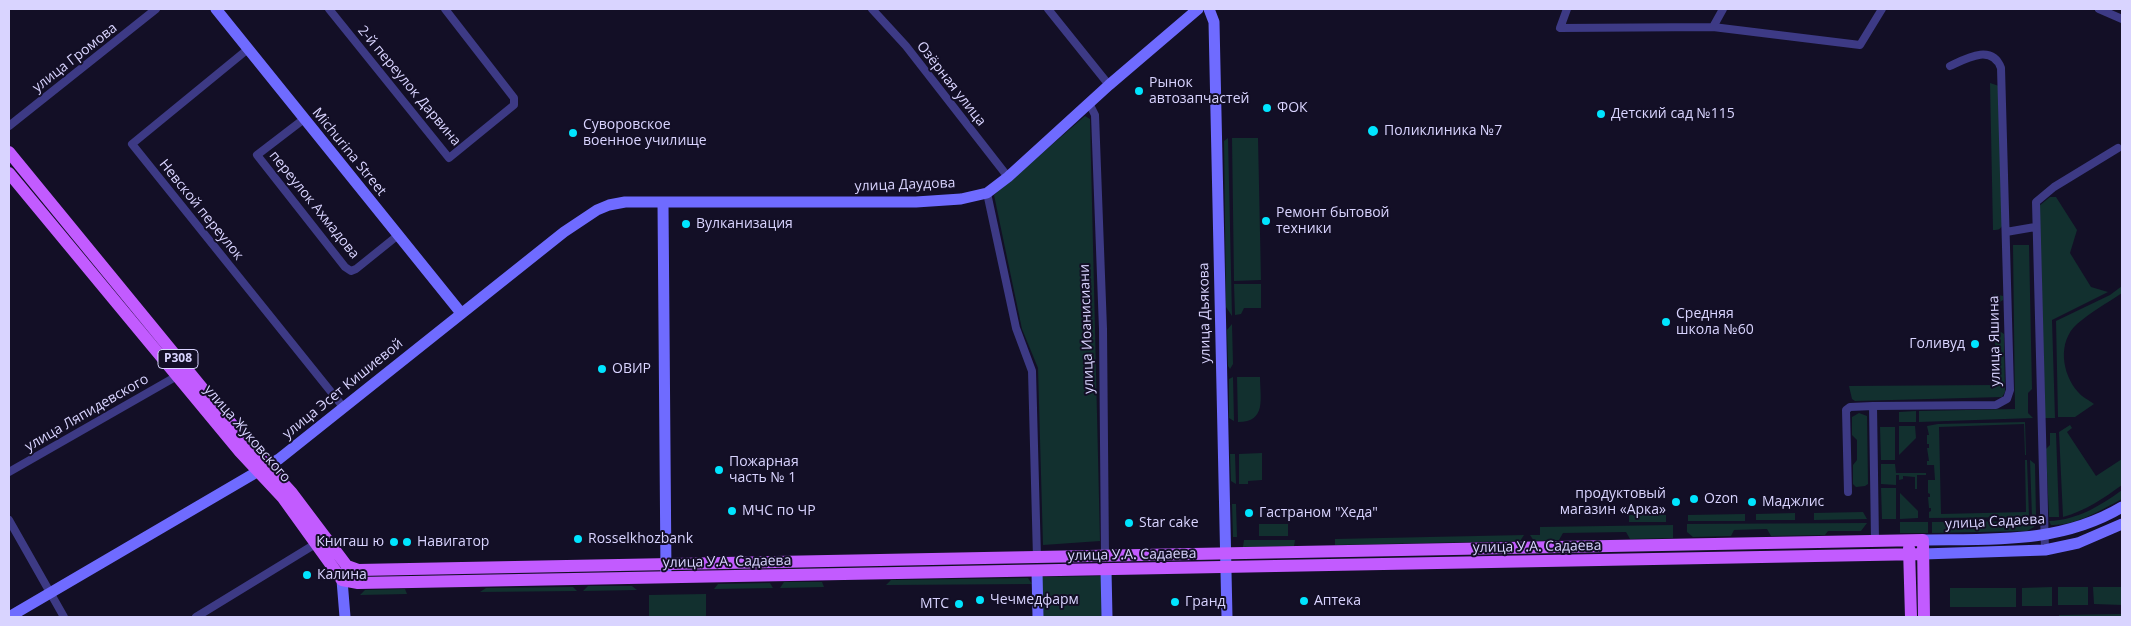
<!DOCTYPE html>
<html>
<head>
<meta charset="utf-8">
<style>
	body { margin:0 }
	#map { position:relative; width:2131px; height:626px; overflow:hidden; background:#130f26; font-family:"Open Sans",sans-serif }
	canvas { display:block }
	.frame { position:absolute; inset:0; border:10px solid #d9d4ff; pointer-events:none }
</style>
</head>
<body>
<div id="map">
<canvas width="2131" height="626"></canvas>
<div class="frame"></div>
</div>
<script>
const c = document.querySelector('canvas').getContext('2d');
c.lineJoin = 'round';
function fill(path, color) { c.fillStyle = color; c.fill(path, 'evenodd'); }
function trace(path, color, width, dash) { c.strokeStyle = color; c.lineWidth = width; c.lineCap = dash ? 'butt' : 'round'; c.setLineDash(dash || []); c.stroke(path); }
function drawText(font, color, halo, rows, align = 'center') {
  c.font = font + ' "Open Sans",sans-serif'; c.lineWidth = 4; c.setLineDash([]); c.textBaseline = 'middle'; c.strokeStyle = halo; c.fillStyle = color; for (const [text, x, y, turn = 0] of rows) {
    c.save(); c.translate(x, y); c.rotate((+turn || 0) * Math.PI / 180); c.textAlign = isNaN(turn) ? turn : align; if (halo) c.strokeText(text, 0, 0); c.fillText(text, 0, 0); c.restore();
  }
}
fill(new Path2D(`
	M1990,83L1999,86L2003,224C2001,229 1999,230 1993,230Z
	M1085,116L1090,119L1100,541L1043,545L1038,368L1022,329L994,195Z
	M1228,138L1232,316L1226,307L1224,141Z
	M1232,138H1258L1261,280L1234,281Z
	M2050,197H2056L2077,230L2070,253L2091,287L2108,292L2052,320L2055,418H2045L2039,206Z
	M2013,245H2029L2032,389L2028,393V413L2033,418L1919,422V411L2015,409Z
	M1234,284H1261V308H1244L1241,314L1235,315Z
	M2122,286V293C2107,303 2091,312 2077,324C2057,342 2062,374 2078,392C2082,397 2089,400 2094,404L2075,417H2058L2056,321L2110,295Z
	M1994,294L2003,296V300L1998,303V330L2004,334L2005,392L2002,397L1855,401L1852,399L1849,386L1996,385Z
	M1232,324L1233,364L1230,369L1228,366L1227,330Z
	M1233,377L1234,421L1229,418V379Z
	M1237,377H1260C1260,398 1267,422 1238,422Z
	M1916,411V422H1899V412Z
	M1859,413L1867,416L1868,484L1865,486L1856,487L1853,484V465L1857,460V440L1852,435V417Z
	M2025,422L2026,455H2025L2024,424L1939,427L1941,514L2026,512L2025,460H2027L2029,517L1929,518V512L1931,511V508H1929L1928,497H1930V494L1928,493V480H1935L1934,465H1927V461H1929L1927,448H1929V444H1927V435H1929L1927,426L1938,424Z
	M2070,425L2072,428L2067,432L2096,476L2122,459V485C2104,498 2085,511 2063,517L2059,432Z
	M1899,426H1915L1916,438L1899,455Z
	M1880,427H1895V460H1881Z
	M2050,433H2056L2059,517H2049L2046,449L2050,445Z
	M1262,453V480L1248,481V484H1239V454Z
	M1230,454H1235L1236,484L1231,481Z
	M2030,460L2035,464L2036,517H2032Z
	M1881,464H1895L1896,473H1926V475H1917V489H1915V477L1903,476V479L1899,480V475H1896V485L1881,484Z
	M1881,488H1896V519H1882Z
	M2122,490V499C2101,510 2075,526 2051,525L2049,521C2077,520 2100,506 2122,490Z
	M1900,493L1918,511V518L1900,519Z
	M1232,504H1236L1237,537H1233Z
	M1863,512L1867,519L1814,520V513Z
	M1795,513V520H1756V514Z
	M1745,514V521H1688V515Z
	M1629,515H1666V522H1629Z
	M2036,521L2034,527L2027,531L1932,533V522Z
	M1900,522H1928V533H1900Z
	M1867,523L1861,531H1828L1825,535L1771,536L1767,529L1734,530L1731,536L1693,537L1687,532V524Z
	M1259,524H1288V536H1259Z
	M1673,525V538L1630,539L1626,532L1563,533L1559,540L1534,541L1530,535H1540V527Z
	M1524,535L1520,541L1335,545V539Z
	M1244,540H1295L1294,546L1243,547Z
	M1103,576V617H1042L1041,577Z
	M1028,578L1032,584L886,585L891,580Z
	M784,582H822L824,587L780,588Z
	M770,583L773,588L714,589L718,584Z
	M588,586H632L637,590L583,591Z
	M573,587L577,591L480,592L486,588Z
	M2052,587V606H2022V588Z
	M2058,587H2088V605H2058Z
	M2093,587H2122V605L2094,604Z
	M1950,588H2016V607H1950Z
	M405,589L407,594L360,595L365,590Z
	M706,594V617H649V595Z
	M2122,614V617H2059V615Z`), '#12302f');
trace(new Path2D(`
	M329,9L449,158L514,105V98L445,9
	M872,9L906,46L1008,177
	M1048,9L1109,85
	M1567,9L1560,28L1713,27L1860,45L1882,9
	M2099,9L2122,19
	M1713,27L1723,9
	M248,49L132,144L344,408
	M1089,103L1095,115L1103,329L1105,556
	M304,119L257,155L345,267L351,271L356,269L397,236
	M9,126L156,9
	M987,193L1016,328L1032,371L1037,558
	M2006,232L2035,227
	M9,472L177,376
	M1848,492L1846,410L1850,407L1873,406
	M9,520L64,617
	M1875,541L1873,406L1996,405L2007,399L2010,390L2001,68C1992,44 1967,58 1950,66
	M2045,550L2036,202L2054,187L2118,148
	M196,617L317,543`), '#3d3a85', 8);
trace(new Path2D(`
	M216,9L461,313
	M1209,9L1214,22L1227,617
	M663,203L666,574
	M1923,540C1992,539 2060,544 2122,507
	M1923,554L2045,550L2078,543L2122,524
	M1106,570L1107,617
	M1037,571L1038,617
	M345,572L342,580L345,617
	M9,617L279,459L564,232L597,210L609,205L625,202H916L961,199L987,193L1008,177L1109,85L1198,9`), '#6f6bff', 11);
trace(new Path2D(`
	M9,152L253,450L292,493L347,566L358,570L1923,540L1924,617
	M9,173L240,452L283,498L342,580L358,583L1923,554
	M1909,548L1911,617`), '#c25bff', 12);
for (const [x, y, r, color] of [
	[1139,91,5,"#00e5ff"],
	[1267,108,5,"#00e5ff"],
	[1601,114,5,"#00e5ff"],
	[1373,131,6,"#00e5ff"],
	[573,133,5,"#00e5ff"],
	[1266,221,5,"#00e5ff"],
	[686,224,5,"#00e5ff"],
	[1666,322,5,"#00e5ff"],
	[1975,344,5,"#00e5ff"],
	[602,369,5,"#00e5ff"],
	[719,470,5,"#00e5ff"],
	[1694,499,5,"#00e5ff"],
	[1676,502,5,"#00e5ff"],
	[1752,502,5,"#00e5ff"],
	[732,511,5,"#00e5ff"],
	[1249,513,5,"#00e5ff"],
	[1129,523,5,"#00e5ff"],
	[578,539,5,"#00e5ff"],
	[394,542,5,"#00e5ff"],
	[407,542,5,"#00e5ff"],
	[307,575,5,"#00e5ff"],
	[980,600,5,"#00e5ff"],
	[1304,601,5,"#00e5ff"],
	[1175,602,5,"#00e5ff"],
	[959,604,5,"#00e5ff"]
]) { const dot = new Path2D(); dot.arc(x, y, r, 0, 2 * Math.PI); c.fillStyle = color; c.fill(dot); trace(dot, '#130f26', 2); }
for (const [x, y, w] of [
	[178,359,40]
]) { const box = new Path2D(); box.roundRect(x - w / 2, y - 9.5, w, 19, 4); c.fillStyle = '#130f26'; c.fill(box); trace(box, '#d9d4ff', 1); }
drawText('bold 12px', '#d9d4ff', null, [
	["P308",178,359]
]);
drawText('14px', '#d9d4ff', '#130f26', [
	["улица Громова",75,58,-38],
	["Озёрная улица",951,84,52],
	["2-й переулок Дарвина",409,86,50],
	["Michurina Street",349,152,51],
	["улица Даудова",905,185,-2],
	["переулок Ахмадова",314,205,51],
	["Невской переулок",201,210,51],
	["улица Дьякова",1205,313,-91],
	["улица Иоанисиани",1087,329,-92],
	["улица Яшина",1995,341,-91],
	["улица Эсет Кишиевой",343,389,-39],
	["улица Ляпидевского",87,413,-30],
	["улица Жуковского",247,434,49],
	["улица Садаева",1995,522,-3],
	["улица У.А. Садаева",1537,547,-1],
	["улица У.А. Садаева",1132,555,-1],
	["улица У.А. Садаева",727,562,-1]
]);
drawText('14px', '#d9d4ff', '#130f26', [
	["Рынок",1149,83],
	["автозапчастей",1149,99],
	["ФОК",1277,108],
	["Детский сад №115",1611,114],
	["Суворовское",583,125],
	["военное училище",583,141],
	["Поликлиника №7",1384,131],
	["Ремонт бытовой",1276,213],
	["техники",1276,229],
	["Вулканизация",696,224],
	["Средняя",1676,314],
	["школа №60",1676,330],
	["Голивуд",1965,344,"right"],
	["ОВИР",612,369],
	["Пожарная",729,462],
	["часть № 1",729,478],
	["продуктовый",1666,494,"right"],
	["магазин «Арка»",1666,510,"right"],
	["Ozon",1704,499],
	["Маджлис",1762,502],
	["МЧС по ЧР",742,511],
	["Гастраном \"Хеда\"",1259,513],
	["Star cake",1139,523],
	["Rosselkhozbank",588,539],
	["Книгаш ю",384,542,"right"],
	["Навигатор",417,542],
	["Калина",317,575],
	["Чечмедфарм",990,600],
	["Аптека",1314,601],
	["Гранд",1185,602],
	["МТС",949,604,"right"]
], 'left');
</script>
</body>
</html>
